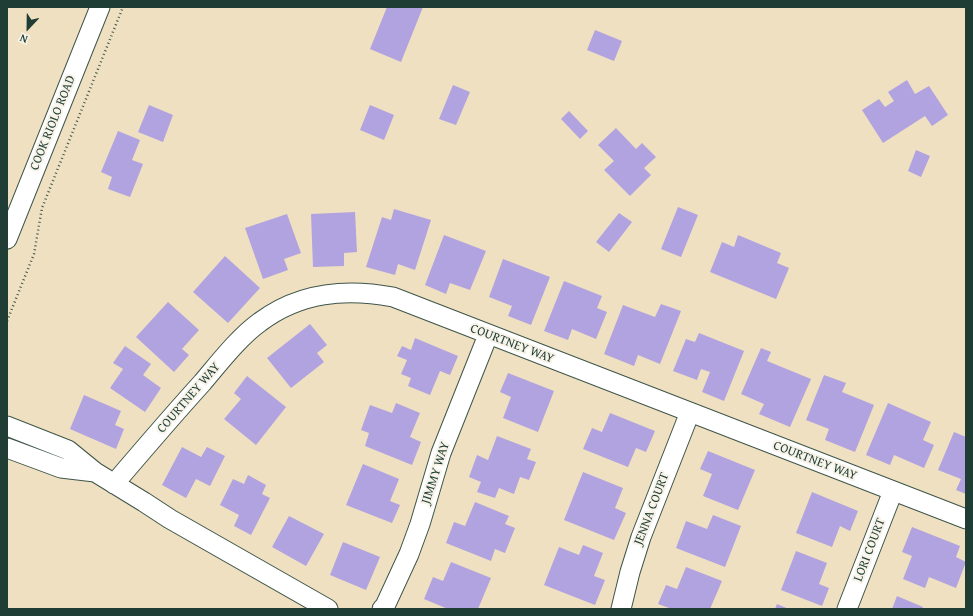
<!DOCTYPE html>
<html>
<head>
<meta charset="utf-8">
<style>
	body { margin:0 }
	#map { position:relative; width:973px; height:616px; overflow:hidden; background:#efe0c1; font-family:"Gentium Book Plus",serif }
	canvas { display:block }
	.frame { position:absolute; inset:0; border:8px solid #1f3d34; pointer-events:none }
	.north { position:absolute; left:8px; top:8px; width:40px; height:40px; -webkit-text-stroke:3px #f7f3e8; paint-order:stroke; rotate:202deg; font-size:11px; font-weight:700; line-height:16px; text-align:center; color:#1f3d34 }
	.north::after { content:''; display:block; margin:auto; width:14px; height:18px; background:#1f3d34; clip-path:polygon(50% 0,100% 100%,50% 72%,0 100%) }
</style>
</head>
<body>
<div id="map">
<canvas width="973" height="616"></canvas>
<div class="frame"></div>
<div class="north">N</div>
</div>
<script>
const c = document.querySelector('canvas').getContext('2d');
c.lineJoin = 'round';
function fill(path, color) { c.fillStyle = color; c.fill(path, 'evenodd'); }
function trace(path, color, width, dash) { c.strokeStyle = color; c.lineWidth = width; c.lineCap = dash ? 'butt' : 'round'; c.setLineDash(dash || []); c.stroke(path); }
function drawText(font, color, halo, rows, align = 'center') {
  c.font = font + ' "Gentium Book Plus",serif'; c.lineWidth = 4; c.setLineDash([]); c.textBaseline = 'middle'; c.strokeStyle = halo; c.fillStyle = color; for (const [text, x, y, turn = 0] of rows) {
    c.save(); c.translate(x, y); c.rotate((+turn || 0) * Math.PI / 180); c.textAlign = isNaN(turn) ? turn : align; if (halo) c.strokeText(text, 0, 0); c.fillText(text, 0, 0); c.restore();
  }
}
fill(new Path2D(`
	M387,7H423L401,62L370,49Z
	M595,30L622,41L614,61L587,50Z
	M907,80L915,94L929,86L948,115L932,126L925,116L883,143L862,110L879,99L885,107L894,101L888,92Z
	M453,85L470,92L456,125L439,119Z
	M149,105L173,115L163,142L138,132Z
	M370,105L394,115L384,140L360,130Z
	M569,111L588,131L580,139L561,119Z
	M616,128L636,149L642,143L656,157L644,168L651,175L630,196L604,170L614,161L598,145Z
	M118,131L140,140L132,160L143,164L130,197L108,189L112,177L101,172Z
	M916,150L930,156L921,177L908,171Z
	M678,207L698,215L681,257L661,249Z
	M394,209L431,220L415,270L398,264L395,275L366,267L382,217L391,220Z
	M355,212L357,252L344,253V266L313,267L311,214Z
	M619,213L632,222L609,252L596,242Z
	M287,214L301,253L284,259L288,270L263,279L245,228Z
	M444,235L486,251L470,290L450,283L446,294L425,285Z
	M738,235L781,253L777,263L789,268L776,299L710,272L722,242L734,247Z
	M225,256L260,288L228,323L193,292Z
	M503,259L550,277L531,325L508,316L512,306L489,297Z
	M564,281L602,296L597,308L607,312L596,339L572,329L568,340L544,331Z
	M168,302L199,330L182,349L189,355L174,372L136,337Z
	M661,304L681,311L660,364L638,355L634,366L604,354L623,305L655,317Z
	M310,324L327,345L317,353L324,362L291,388L267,358Z
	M699,333L744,351L724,401L702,392L710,372L701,369L697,380L673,371L686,339L695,342Z
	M415,338L458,356L450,375L440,371L430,395L408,386L411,378L401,374L407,360L397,356L402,346L411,350Z
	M125,346L151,364L143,375L161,388L145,412L110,388L123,369L113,363Z
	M761,348L771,352L767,361L811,379L790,427L759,414L764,404L741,394Z
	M508,373L554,391L538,432L503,418L511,397L500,392Z
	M824,375L846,383L842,392L874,405L855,452L825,440L829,429L806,420Z
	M247,376L286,407L256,445L224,419L241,399L234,393Z
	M84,395L121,411L115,425L124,429L116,449L70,429Z
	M396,403L420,413L410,437L421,442L412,465L365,446L369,433L361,430L370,405L392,413Z
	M888,403L931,422L923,440L934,445L924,468L894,455L890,465L866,455Z
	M610,413L655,431L646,452L636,448L628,467L583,449L592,428L602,432Z
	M954,432L966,437V494L956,490L961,479L938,470Z
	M497,436L531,449L527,459L536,462L529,480L520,477L514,494L499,488L495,498L477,492L481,482L469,477L477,455L488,460Z
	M182,447L201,457L207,447L225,456L210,486L196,479L186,498L162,485Z
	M708,451L755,470L738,510L703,496L712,474L700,469Z
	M363,464L399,479L390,501L400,505L392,523L346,505Z
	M583,472L623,488L615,508L626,513L614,540L564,520Z
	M248,475L266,485L262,494L270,498L251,535L234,526L239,515L220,505L233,479L244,484Z
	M812,492L858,511L850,531L840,526L832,547L796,533Z
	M475,502L509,516L505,524L515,528L505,553L495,549L491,561L446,543L454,522L465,526Z
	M713,515L741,526L725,567L676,548L686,521L707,529Z
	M289,516L324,534L306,566L272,547Z
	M912,527L960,546L956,557L966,562L956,588L929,577L925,588L903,579L912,556L902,552Z
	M343,542L380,557L366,590L330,575Z
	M583,545L603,553L594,576L605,580L595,605L544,585L559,547L579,555Z
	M796,551L827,563L819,584L829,588L822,606L781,590Z
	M451,562L491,578L478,609H448L424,599L433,577L443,581Z
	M686,567L722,581L710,609H672L658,604L666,585L677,589Z
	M897,596L923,607L922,609H892Z
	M777,604L789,609H775Z`), '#b1a3df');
const minor = new Path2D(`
	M7,239L100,7
	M7,426L68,450L95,472L144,502L170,519L328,609
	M7,448L61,468L95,472
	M114,484C143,450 172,416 202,383C219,363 239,337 260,322C300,292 345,288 393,297L966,519
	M382,609L385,606L409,554L420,524L441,453L488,335
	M621,609L630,572L641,537L690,412
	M847,609L893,491`);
trace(minor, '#3e5549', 21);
trace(new Path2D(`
	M7,321L34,254L42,208L123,7`), '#3e5549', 2.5, [1, 3]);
trace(minor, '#fff', 19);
drawText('13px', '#1f3d34', '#f7f3e8', [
	["COOK RIOLO ROAD",53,123,-68],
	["COURTNEY WAY",512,344,21],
	["COURTNEY WAY",189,398,-49],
	["COURTNEY WAY",815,461,21],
	["JIMMY WAY",436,473,-72],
	["JENNA COURT",652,509,-69],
	["LORI COURT",870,550,-69]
]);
</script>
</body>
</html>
